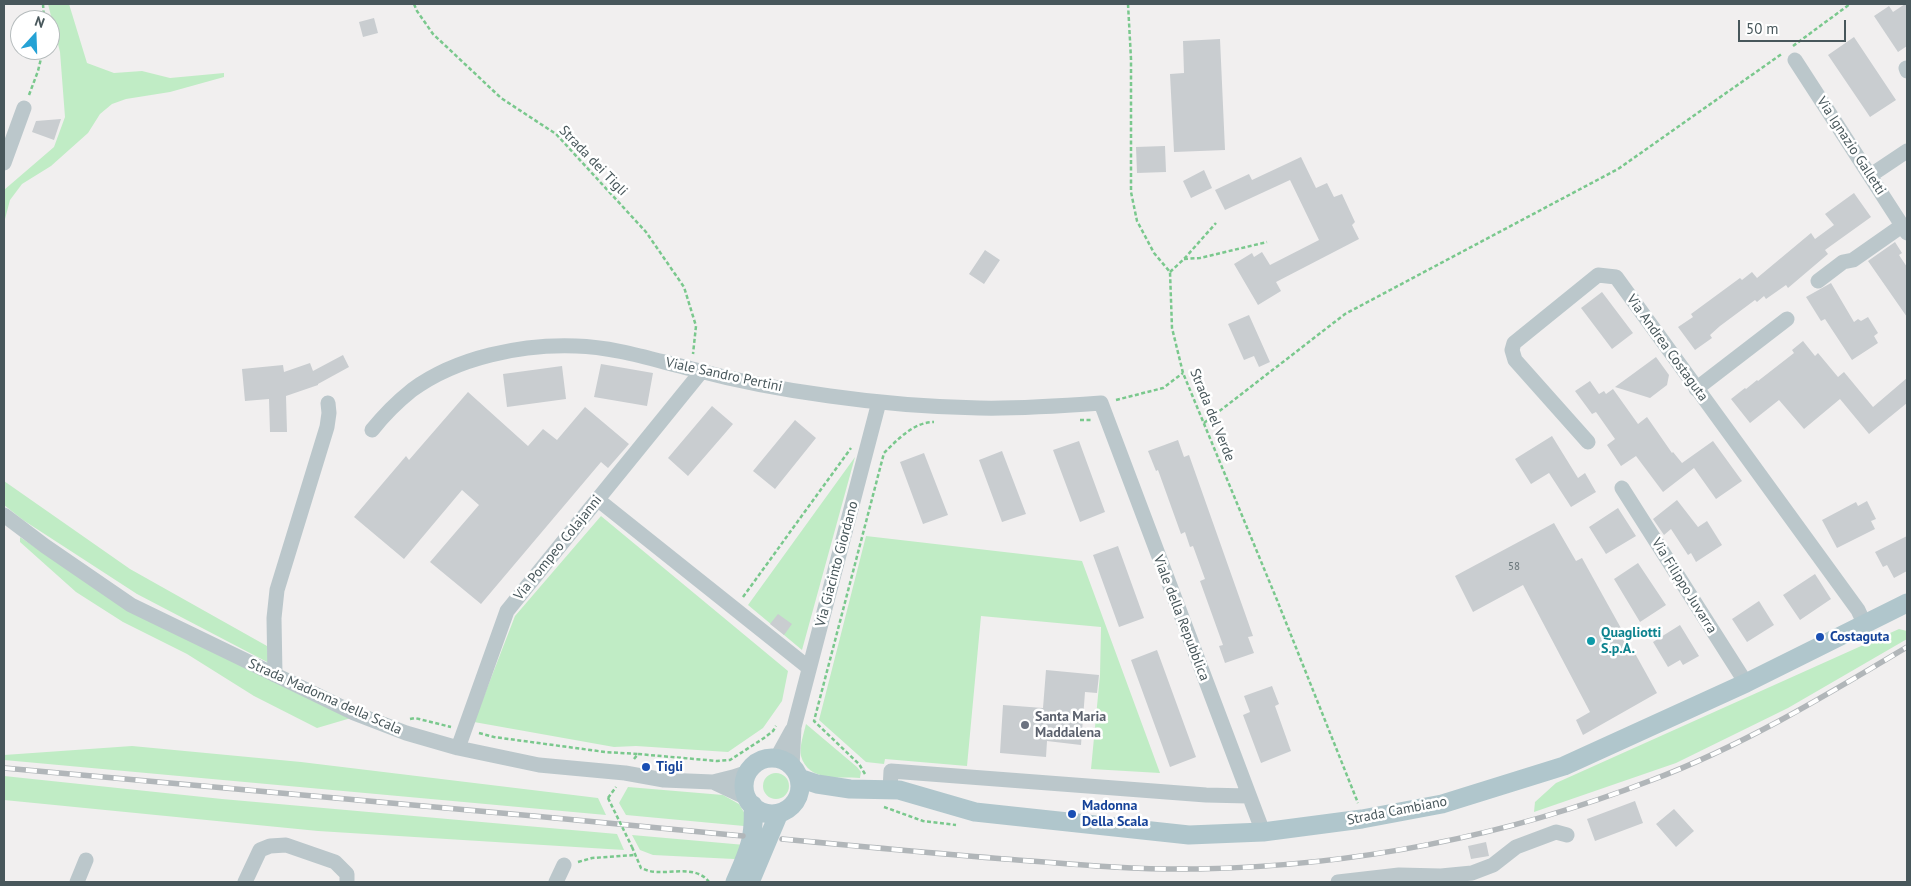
<!DOCTYPE html>
<html>
<head>
<meta charset="utf-8">
<style>
	body { margin:0 }
	#map { position:relative; width:1911px; height:886px; overflow:hidden; background:#f1efef; font-family:"PT Sans",sans-serif }
	canvas { display:block }
	.frame { position:absolute; inset:0; border:5px solid #48575b; pointer-events:none }
	.north { position:absolute; left:10px; top:10px; width:50px; height:50px; box-sizing:border-box; background:#fff; border:1px solid #b6bcbd; border-radius:50%; rotate:20deg; font-size:14px; font-weight:700; line-height:20px; text-align:center; color:#48575b }
	.north::after { content:''; display:block; margin:auto; width:18px; height:22px; background:#25a2d5; clip-path:polygon(50% 0,100% 100%,50% 72%,0 100%) }
	.scale { position:absolute; left:1738px; top:20px; width:108px; height:22px; box-sizing:border-box; border:2px solid #48575b; border-top:0; padding-left:6px; font-size:15px; line-height:18px; white-space:nowrap; color:#48575b; -webkit-text-stroke:4px #fff; paint-order:stroke }
</style>
</head>
<body>
<div id="map">
<canvas width="1911" height="886"></canvas>
<div class="frame"></div>
<div class="north">N</div>
<div class="scale">50 m</div>
</div>
<script>
const c = document.querySelector('canvas').getContext('2d');
c.lineJoin = 'round';
function fill(path, color) { c.fillStyle = color; c.fill(path, 'evenodd'); }
function trace(path, color, width, dash) { c.strokeStyle = color; c.lineWidth = width; c.lineCap = dash ? 'butt' : 'round'; c.setLineDash(dash || []); c.stroke(path); }
function drawText(font, color, halo, rows, align = 'center') {
  c.font = font + ' "PT Sans",sans-serif'; c.lineWidth = 5; c.setLineDash([]); c.textBaseline = 'middle'; c.strokeStyle = halo; c.fillStyle = color; for (const [text, x, y, turn = 0] of rows) {
    c.save(); c.translate(x, y); c.rotate((+turn || 0) * Math.PI / 180); c.textAlign = isNaN(turn) ? turn : align; if (halo) c.strokeText(text, 0, 0); c.fillText(text, 0, 0); c.restore();
  }
}
fill(new Path2D(`
	M48,4H69L87,63L114,73L142,71L170,78L224,73V77L170,92L126,99L112,104L100,114L88,133L51,166L22,184L10,200L5,219L4,275V190L54,147L65,117L60,52Z
	M855,457L802,650L748,605Z
	M4,481L130,569L267,646L269,663L137,594L23,520L4,505Z
	M601,516L788,671L782,701L763,728L728,752L636,746L614,747L474,722L515,616Z
	M866,536L1082,561L1160,773L1091,769L1100,675L1101,627L981,616L967,766L885,759L884,764L866,762L819,720Z
	M20,537L66,568L351,718L317,728L254,696L187,654L123,622L76,592L20,542Z
	M1899,629L1907,631V639L1788,708L1676,763L1534,812L1535,802L1556,783Z
	M806,724L857,767L861,772L860,778C840,777 808,782 801,756C799,747 804,733 806,724Z
	M132,746L301,762L598,798L606,815L4,760V755Z
	M763 786a13 13 0 1 1 26 0a13 13 0 1 1-26 0Z
	M4,776L222,799L617,834L624,850L318,831L4,800Z
	M628,787L723,795L739,804L745,814L744,826L626,815L619,803Z
	M632,835L745,845L740,858L734,859L653,855L640,850Z`), '#c0ecc5');
fill(new Path2D(`
	M1905,4H1907V46L1898,52L1874,16L1889,6L1893,12Z
	M374,18L378,33L363,37L359,22Z
	M1854,37L1896,100L1870,117L1828,55Z
	M1220,39L1225,150L1174,152L1170,74L1184,73L1183,41Z
	M61,119L54,140L32,132L36,121Z
	M1165,146L1166,172L1137,173L1136,147Z
	M1301,157L1316,188L1327,183L1334,197L1342,194L1355,222L1352,225L1359,239L1276,282L1281,291L1258,305L1234,264L1252,253L1254,257L1262,252L1270,265L1319,240L1290,180L1225,210L1215,190L1249,174L1252,180Z
	M1204,170L1212,188L1191,198L1183,181Z
	M1854,193L1871,217L1825,250L1828,254L1788,288L1786,285L1766,299L1764,296L1757,302L1755,300L1720,326L1710,335L1712,338L1695,350L1678,327L1693,317L1691,314L1740,278L1742,280L1752,272L1757,278L1811,233L1815,239L1834,225L1825,214Z
	M1895,242L1902,253L1899,255L1907,267V317L1868,261Z
	M985,250L1000,260L984,284L969,274Z
	M1831,283L1854,322L1858,319L1861,321L1868,317L1878,333L1874,336L1878,343L1852,360L1825,319L1821,321L1806,297Z
	M1602,292L1633,333L1612,349L1581,308Z
	M1249,315L1270,362L1259,367L1254,356L1244,360L1228,324Z
	M1803,341L1815,356L1818,353L1838,377L1844,372L1873,407L1907,378V403L1869,434L1840,399L1804,429L1779,400L1750,423L1731,399L1745,388L1746,389L1757,380L1758,381L1794,353L1792,350Z
	M343,355L349,367L318,384V385L286,396L287,432H270L269,399L245,401L242,369L283,365L284,372L310,363L313,371Z
	M1656,357L1669,375L1667,385L1650,398L1615,387Z
	M601,364L653,373L647,406L594,397Z
	M562,366L566,399L507,407L503,374Z
	M1590,381L1599,394L1604,391L1606,394L1613,389L1638,424L1647,417L1672,453L1673,452L1682,463L1713,441L1742,481L1716,499L1694,468L1663,492L1636,456L1621,466L1607,445L1615,439L1596,412L1592,414L1575,391Z
	M468,392L528,446L543,429L557,440L585,407L629,444L608,468L601,462L481,604L430,562L479,505L462,490L404,559L354,517L406,456L409,460Z
	M712,406L733,424L688,476L668,458Z
	M795,420L816,438L775,489L753,471Z
	M1552,436L1578,478L1585,473L1596,492L1571,507L1549,473L1531,484L1515,459Z
	M1178,440L1184,457L1189,455L1253,636L1248,637L1254,653L1225,663L1219,646L1223,645L1200,581L1205,579L1193,546L1190,547L1185,532L1181,534L1158,470L1156,471L1148,451Z
	M1079,441L1105,512L1080,522L1053,450Z
	M1002,451L1026,514L1002,522L979,460Z
	M924,453L948,515L923,524L900,462Z
	M1677,500L1698,527L1707,521L1722,545L1696,562L1691,553L1688,555L1671,529L1664,535L1653,519Z
	M1867,501L1876,519L1871,521L1875,529L1837,548L1822,520L1856,502L1858,506Z
	M1618,508L1636,536L1606,554L1589,527Z
	M1554,523L1576,561L1582,558L1657,693L1583,735L1576,720L1590,712L1523,585L1473,612L1455,576Z
	M1907,536V571L1894,578L1887,565L1883,567L1875,552Z
	M1118,546L1144,618L1119,627L1093,555Z
	M1638,563L1666,605L1640,622L1614,579Z
	M1815,574L1831,599L1800,620L1783,595Z
	M1759,601L1774,625L1747,642L1732,619Z
	M778,614L792,624L784,635L770,624Z
	M1680,625L1699,656L1683,665L1680,660L1668,667L1653,642Z
	M1157,650L1196,757L1170,767L1131,660Z
	M1046,670L1099,675L1097,693L1085,692L1081,745L1047,741L1046,757L1000,753L1003,705L1043,708Z
	M1272,686L1279,704L1275,706L1291,751L1261,763L1243,715L1250,712L1244,696Z
	M1635,801L1643,823L1595,841L1587,819Z
	M1674,809L1694,831L1676,847L1656,824Z
	M1486,842L1489,856L1471,859L1468,846Z`), '#c9cdd0');
trace(new Path2D(`
	M43,4L44,20
	M414,4L417,11L433,34L501,98L556,134L646,232L684,287L696,326L693,354
	M1128,4L1131,59V192L1137,221L1154,253L1170,272L1172,328L1183,373L1277,600L1358,803
	M1793,46L1850,4
	M29,95L38,71L43,50
	M1184,259L1200,258L1267,242
	M1170,272L1184,259L1216,223
	M1116,400L1163,388L1183,373
	M1080,420H1092
	M1204,423L1345,314L1618,169L1783,53
	M743,597L851,448
	M410,719L415,718L451,727
	M479,733L494,737L605,752L638,754
	M634,759L638,754L717,761L730,760L764,738L773,731L776,726
	M865,774L859,764L814,721L884,453C898,439 914,422 934,422
	M608,798L616,787
	M884,807L923,821L956,825
	M632,847L641,868C646,870 651,872 657,872C674,873 697,866 709,882
	M578,862L592,858L635,855`), '#7ac88d', 2.5, [4, 2.5]);
trace(new Path2D(`
	M1795,60L1907,233
	M1906,68L1907,71
	M4,163L24,108
	M1871,175L1907,151
	M1818,281L1843,262L1853,260L1903,225
	M1696,389L1787,319
	M372,430C384,415 397,402 412,390C457,357 522,344 576,346C615,347 654,360 692,369C737,381 784,390 830,396C879,403 929,407 979,408C1019,409 1060,406 1101,403L1263,832
	M1588,442L1515,360L1512,350L1514,343L1598,275L1616,277L1858,610L1865,625
	M1622,488L1746,683
	M597,499L809,668
	M4,515L45,546L131,605L354,713L406,733L458,748L539,765L625,773L664,780L713,782L733,777L748,772
	M275,675L274,618L277,590L327,427L329,413L328,403
	M458,748L507,611L701,372
	M776,759L792,730
	M792,767L794,727L879,402
	M713,782L747,798
	M890,790L891,771L1206,795L1248,796
	M77,882L86,860
	M245,882L260,850L270,846L286,845L335,862L347,874V882
	M556,882L564,865
	M1338,882L1399,875L1441,876L1472,873L1493,865L1516,847L1556,832L1567,835`), '#bbc7cb', 15);
trace(new Path2D(`
	M744 786a28 28 0 1 1 56 0a28 28 0 1 1-56 0Z
	M799,778L817,784L850,789L899,790L975,812L1189,835L1263,832L1362,819L1442,804L1564,766L1746,683L1907,603
	M735,882C748,852 755,839 753,805
	M750,882L779,813`), '#b0c6cc', 19);
const rail = new Path2D(`
	M4,768L534,816L743,836
	M782,839C856,846 930,853 1005,859C1069,864 1134,870 1198,869C1354,866 1507,836 1652,780C1742,746 1825,696 1907,647`);
trace(rail, '#b1b6b9', 5.5);
trace(rail, '#fff', 4, [11]);
trace(new Path2D(`
	M608,798L632,847`), '#7ac88d', 2.5, [4, 2.5]);
for (const [x, y, r, color] of [
	[1820,637,5,"#1a4fb4"],
	[1591,641,5,"#0f9aa8"],
	[1025,725,5,"#6b7280"],
	[646,767,5,"#1a4fb4"],
	[1072,814,5,"#1a4fb4"]
]) { const dot = new Path2D(); dot.arc(x, y, r, 0, 2 * Math.PI); c.fillStyle = color; c.fill(dot); trace(dot, '#fff', 2); }
drawText('11px', '#687478', null, [
	["58",1514,567]
]);
drawText('14px', '#48575b', '#fff', [
	["Via Ignazio Galletti",1851,146,57],
	["Strada dei Tigli",593,161,46],
	["Via Andrea Costaguta",1667,348,54],
	["Viale Sandro Pertini",724,375,12],
	["Strada del Verde",1212,415,68],
	["Via Pompeo Colajanni",558,548,-51],
	["Via Giacinto Giordano",837,564,-75],
	["Via Filippo Juvarra",1684,586,58],
	["Viale della Repubblica",1181,618,69],
	["Strada Madonna della Scala",325,697,24],
	["Strada Cambiano",1397,811,-11]
]);
drawText('bold 14px', '#0d838f', '#fff', [
	["Quagliotti",1601,633],
	["S.p.A.",1601,649]
], 'left');
drawText('bold 14px', '#164399', '#fff', [
	["Costaguta",1830,637],
	["Tigli",656,767],
	["Madonna",1082,806],
	["Della Scala",1082,822]
], 'left');
drawText('bold 14px', '#5b616d', '#fff', [
	["Santa Maria",1035,717],
	["Maddalena",1035,733]
], 'left');
</script>
</body>
</html>
